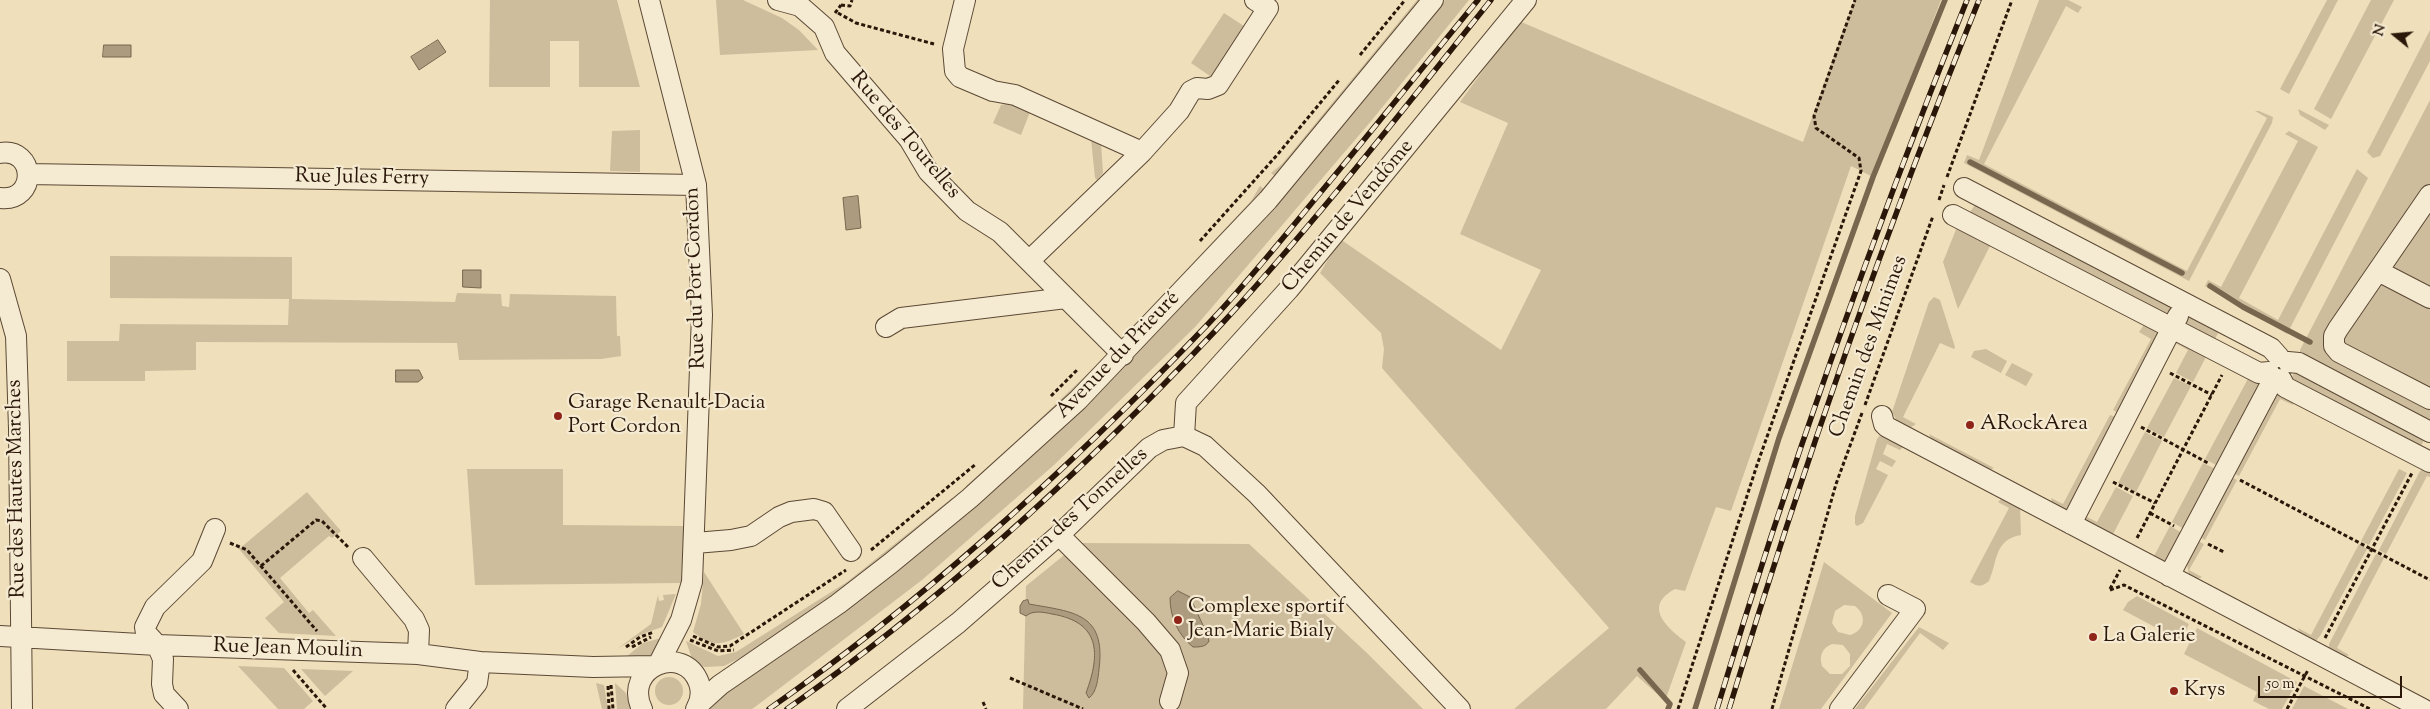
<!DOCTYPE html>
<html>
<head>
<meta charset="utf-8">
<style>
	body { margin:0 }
	#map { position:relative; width:2430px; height:709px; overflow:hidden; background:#efdfba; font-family:"Sorts Mill Goudy",serif }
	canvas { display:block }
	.north { position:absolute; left:2370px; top:10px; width:50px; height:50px; -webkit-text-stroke:4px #f5ead2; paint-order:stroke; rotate:287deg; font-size:14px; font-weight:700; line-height:20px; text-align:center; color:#2a1709 }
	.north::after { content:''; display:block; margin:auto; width:18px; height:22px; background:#2a1709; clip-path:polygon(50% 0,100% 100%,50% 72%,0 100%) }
	.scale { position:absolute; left:2258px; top:676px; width:144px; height:22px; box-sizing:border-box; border:2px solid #2a1709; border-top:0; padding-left:6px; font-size:15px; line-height:18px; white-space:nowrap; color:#2a1709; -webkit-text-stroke:4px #f5ead2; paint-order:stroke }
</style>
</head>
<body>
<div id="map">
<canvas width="2430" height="709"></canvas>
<div class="north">N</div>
<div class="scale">50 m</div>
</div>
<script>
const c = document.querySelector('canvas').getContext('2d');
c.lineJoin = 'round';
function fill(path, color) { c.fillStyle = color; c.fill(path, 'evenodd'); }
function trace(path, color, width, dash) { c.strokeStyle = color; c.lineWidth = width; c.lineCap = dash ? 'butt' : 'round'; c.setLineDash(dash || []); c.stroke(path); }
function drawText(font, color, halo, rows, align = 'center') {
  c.font = font + ' "Sorts Mill Goudy",serif'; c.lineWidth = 4.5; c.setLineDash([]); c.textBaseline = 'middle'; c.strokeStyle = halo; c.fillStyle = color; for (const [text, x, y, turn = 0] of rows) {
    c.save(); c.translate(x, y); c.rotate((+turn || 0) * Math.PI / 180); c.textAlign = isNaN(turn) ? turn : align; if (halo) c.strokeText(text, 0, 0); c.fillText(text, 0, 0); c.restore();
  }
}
fill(new Path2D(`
	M490,0H617L640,87H579V41H550V87H489Z
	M716,0H743L782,18L799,30L818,50L720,55Z
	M1417,0H1422L1276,177L1271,173L1282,164Z
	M1445,0H1469L1372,120L1196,326L1054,465L922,580L755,707L752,709H706L710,701L979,503L1061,430L1163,326L1274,206Z
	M1853,0H1941L1873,177L1851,166L1731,511L1716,507L1685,591L1675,589C1643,606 1666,627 1686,642L1665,701L1637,676L1606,709H1514L1609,628L1382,368L1384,349L1381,333L1320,273L1340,239L1501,350L1541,270L1460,234L1508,123L1460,102L1519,21L1803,142L1854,1Z
	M2039,0H2068L2082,7L2078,13L2066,6L1984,164L2187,271L2267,118L2255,111H2259L2273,117L2272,123L2189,281L1964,163L1967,155L1979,160Z
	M2327,0H2338L2289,94L2280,89Z
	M2371,0H2394L2331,119L2314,109Z
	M1224,13L1247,28L1213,76H1210L1191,63Z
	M2430,30V61L2380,156L2373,158L2367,152Z
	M2430,100V422L2300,354V350Z
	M1010,103L1030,112L1021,135L993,123L1001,105Z
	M2298,109L2329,125L2325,130L2300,115Z
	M640,130V172L610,171L612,131Z
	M2289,131L2318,147L2239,298L2278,320L2357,169L2368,178L2287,334L2205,286L2208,280L2221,287L2298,141L2285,134Z
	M1091,139L1101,143L1103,173L1097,180L1095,178Z
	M1260,186L1265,190L1127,333L1251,201Z
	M1975,205L2171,307L2172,311L2167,316L1976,217L1970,212Z
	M1957,227L2006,250L2005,253L1990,246L1958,309L1943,262Z
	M110,256L292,257V299L455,302L457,293L501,294L502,306L509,307L510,294L616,296L617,336H620L621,356L601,359L459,360L457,343L196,342V370L145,371V381H67V341H119L120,324L288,325L289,299L110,298Z
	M1934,297L1940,300L1955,347L1954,349L1940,343L1903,417L1916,424L1910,428L1898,423L1892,412L1929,302Z
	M2192,317L2219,331L2214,341L2190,329L2186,324L2188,319Z
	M2144,325L2156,330L2158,335L2118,413L2113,410L2151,339L2139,332Z
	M2178,341L2208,353L2193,382L2176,373L2188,350L2175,343Z
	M1986,349L2007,361L2001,373L1971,357L1974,351Z
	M1102,360L1097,370L968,489L966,486L1023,435Z
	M2012,363L2033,374L2026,386L2005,375Z
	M2294,373H2298L2423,439V443L2419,447L2408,444L2291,379Z
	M2250,375L2258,382L2259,387L2218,466L2205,459Z
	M2174,378L2191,386L2164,437L2147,428Z
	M2278,393L2293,402V405L2280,399L2239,476L2233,473L2275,395Z
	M2110,415L2116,417L2066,511L2052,503L2051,498L2063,504Z
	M2145,432L2162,441L2136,492L2118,483Z
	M1881,434L1904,446L1900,450L1887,444L1883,454L1896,461L1892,467L1880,461L1876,469L1888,475L1863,523L1857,526L1855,524V516L1877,439Z
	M1929,434L1994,468L1990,470L1931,439Z
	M2203,463L2216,469L2184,529L2172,522Z
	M467,469H563V525L684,526L681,583L475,585Z
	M2399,469L2407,473L2369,545L2361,541Z
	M2424,469L2430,471V477L2427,476L2386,554L2379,550L2420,471Z
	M2231,477L2237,480L2205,540L2200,537Z
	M2116,487L2133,496L2112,536L2085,520V516L2097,522Z
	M307,492L341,531L332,538L329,536L280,578L309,613L313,610L336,636L279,633L265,618L284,602L239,549Z
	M952,498L954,500L850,585L748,654L724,666L705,667L698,664L691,656L686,641L718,656L736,652L847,582Z
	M2001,499L2020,507L2021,535C1994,540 1998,560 1989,581C1982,587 1978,587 1970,582L2009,508L1998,502Z
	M2170,526L2182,533L2166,562L2153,558Z
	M2198,541L2204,544L2189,570L2202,577L2198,579L2189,575L2187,564Z
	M1079,543L1249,544L1367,653L1423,709H1023L1026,586Z
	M2359,544L2367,549L2320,636L2315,642L2301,636L2298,628L2311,635Z
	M2376,554L2384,558L2337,648L2349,655L2345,657L2329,650V644Z
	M1824,562L1892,613L1821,709H1779ZM1844,605L1855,606C1868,616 1864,631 1850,635L1838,632L1832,623L1835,611ZM1832,644L1843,645L1850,654V666L1842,674H1830L1822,666C1819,656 1822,648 1832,644Z
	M704,572L744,634C722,645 713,648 693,632L701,604Z
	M676,594L662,627L642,634L617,649L651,624L658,595L659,601L664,600L663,595Z
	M2137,596L2189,624L2181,641L2123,610L2128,602Z
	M1919,627L1949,643L1943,650L1920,633L1864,709H1855Z
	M2197,628L2297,682L2282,709H2269L2253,701L2257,692L2184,654Z
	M661,638C652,660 649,658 626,657L643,643Z
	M238,666L284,668L313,701L304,709H278Z
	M301,669L353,671L325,696Z
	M655 691a14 14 0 1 1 28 0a14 14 0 1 1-28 0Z
	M596,683L604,685L608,709H602Z
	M615,683L626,693L631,709H617Z
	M2304,686L2348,709H2292Z`), '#cebd9c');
const water = new Path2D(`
	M438,40L446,52L419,70L411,57Z
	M104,45H131V57H103Z
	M858,196L861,228L846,230L843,198Z
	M463,270H481V288L463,287Z
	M396,370H419L423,378L418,382H396Z
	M1178,591L1190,597L1207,634L1209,641C1206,647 1200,647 1193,647C1178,635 1170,617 1170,598Z
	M1028,600L1029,604C1074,612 1106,613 1099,669C1098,678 1097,692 1089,698L1086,693C1101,653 1100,622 1052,614C1043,612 1033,610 1026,616L1020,613V606L1023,601Z`);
fill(water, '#ac9b7e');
trace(water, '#78664f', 1);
trace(new Path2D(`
	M1970,162L2182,273
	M2210,286L2243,307L2310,342
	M1640,670L1670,704L1668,709
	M1695,709L1779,438L1873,177L1945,0`), '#78664f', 5.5);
const minor = new Path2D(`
	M649,0L696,185L702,315L692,582L681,620L659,663
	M778,0L800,6L824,27L835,53L909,139L928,171L967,211L1000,232L1123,355
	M965,0L953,49L955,71L960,77L993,91L1015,95L1142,152
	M0,153C36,147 38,202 0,198
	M28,174L696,185
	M1964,188L2271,348L2279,357
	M2430,195L2338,329L2334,336V346L2339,352L2430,399
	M1953,215L2259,373L2269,372
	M1029,261L1142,152L1179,111L1191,91L1197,88L1208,89L1218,85L1268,8L1255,0
	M2378,271L2430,298
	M0,279L16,336L19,429L22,709
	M886,327L901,318L1066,298
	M2288,362L2299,363L2430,432
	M2281,379L2285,387L2430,462
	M1882,416L1884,424L1887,427L2423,709
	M1184,436L1186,403L1289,289L1526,0
	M2071,524L2178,316
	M1059,535L1146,622L1170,650L1178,673L1170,701
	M695,543L731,540L751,536L779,517L791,512L814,509L824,512L851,551
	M363,558L414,619L419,630L418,654
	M2169,576L2274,378
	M0,636L157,645L418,654L480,662L593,667L653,666
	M698,705L720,685L838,604L891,563L970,498L1078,400L1268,200L1433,0
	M178,709L164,694L162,684L163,659L157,645L146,633L145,627L155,607L202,561L215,529
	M456,709L477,683L480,662
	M642,709C622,667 684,642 699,683C702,692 701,701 696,709
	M847,709L958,623L1059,535L1149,448L1163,440L1184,436L1205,446L1257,494L1460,709
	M1840,709L1915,609L1888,595`);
trace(minor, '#5b4935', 22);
trace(new Path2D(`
	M841,5L850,6L852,0
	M835,13L841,5
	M838,13L856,23L934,44
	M1360,55L1405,0
	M1947,177L2012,0
	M1939,200L1944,185
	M1200,241L1278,154L1340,79
	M2170,373L2212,395
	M1051,396L1077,370
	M1865,405L1933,216
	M2141,427L2208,463
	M2240,480L2430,580
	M2113,482L2155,503
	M2150,513L2174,526
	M2137,538L2222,375
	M230,543L247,550L317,631
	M2208,544L2224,552
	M871,550L976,464
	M261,566L316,520L322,521L349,548
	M2110,589L2120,570
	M2110,590L2124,585L2370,709
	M693,636L718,647L730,646L846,570
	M2325,638L2412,473
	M690,640L718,651L734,650
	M626,647L640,637L654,632
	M632,647L651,637
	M293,670L327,709
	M1010,678L1083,709
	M611,685L613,709
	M608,686L609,709
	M983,702L986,709
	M1678,709L1757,465L1861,171L1859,158L1816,128L1814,116L1855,0
	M1772,709L1836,484L1862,413
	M2287,709L2308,670`), '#2a1709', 3, [4, 2.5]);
trace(minor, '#f5ead2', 20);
const rail = new Path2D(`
	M769,709C929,597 1074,464 1209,323C1245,285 1278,244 1311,204C1368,136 1422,68 1478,0
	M787,709C944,599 1086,468 1217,329C1314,224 1402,111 1491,0
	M1717,709C1789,469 1874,232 1967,0
	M1729,709C1802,469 1885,232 1979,0`);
trace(rail, '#2a1709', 5.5);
trace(rail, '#f5ead2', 4, [11]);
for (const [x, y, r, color] of [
	[558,416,5,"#8f2418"],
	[1970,425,5,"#8f2418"],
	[1178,620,5,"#8f2418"],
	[2093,637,5,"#8f2418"],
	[2174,691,5,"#8f2418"]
]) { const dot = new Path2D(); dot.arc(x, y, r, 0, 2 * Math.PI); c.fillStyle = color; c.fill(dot); trace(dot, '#f5ead2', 2); }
drawText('21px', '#2a1709', '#f5ead2', [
	["Rue des Tourelles",904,136,50],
	["Rue Jules Ferry",362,179,1],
	["Chemin de Vendôme",1349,217,-50],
	["Rue du Port Cordon",697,278,-92],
	["Chemin des Minimes",1870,347,-70],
	["Avenue du Prieuré",1119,356,-46],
	["Rue des Hautes Marches",18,489,-91],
	["Chemin des Tonnelles",1071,520,-42],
	["Rue Jean Moulin",288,650,2]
]);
drawText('21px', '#2a1709', '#f5ead2', [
	["Garage Renault-Dacia",568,404],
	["Port Cordon",568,428],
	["ARockArea",1980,425],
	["Complexe sportif",1188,608],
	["Jean-Marie Bialy",1188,632],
	["La Galerie",2103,637],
	["Krys",2184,691]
], 'left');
</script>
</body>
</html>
